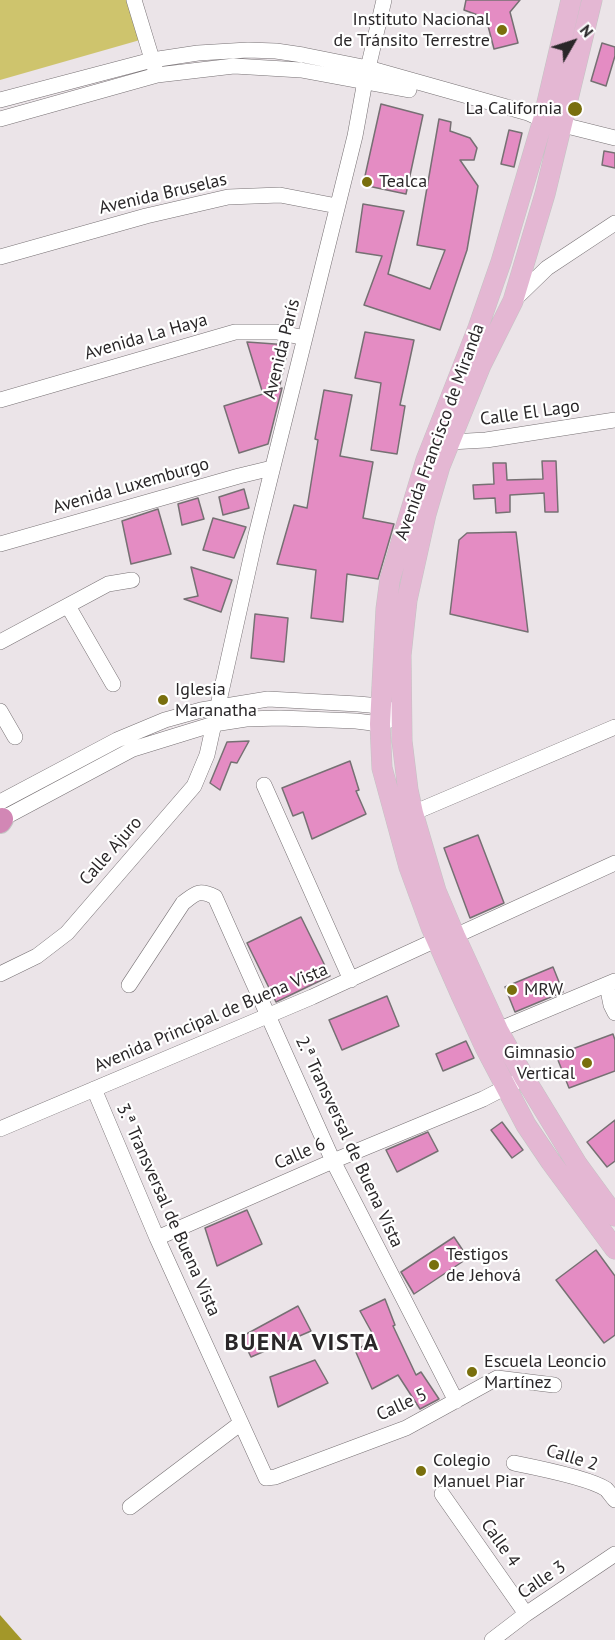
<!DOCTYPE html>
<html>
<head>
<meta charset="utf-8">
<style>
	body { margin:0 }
	#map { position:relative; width:615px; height:1640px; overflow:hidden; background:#ebe4e8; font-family:"PT Sans",sans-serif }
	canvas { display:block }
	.north { position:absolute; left:543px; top:12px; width:60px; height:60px; -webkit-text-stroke:4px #fff; paint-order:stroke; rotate:51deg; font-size:16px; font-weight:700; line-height:24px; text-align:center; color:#2a2729 }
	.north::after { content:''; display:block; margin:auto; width:21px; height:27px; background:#2a2729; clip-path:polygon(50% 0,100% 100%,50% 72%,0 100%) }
</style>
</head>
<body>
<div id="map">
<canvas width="615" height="1640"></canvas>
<div class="north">N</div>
</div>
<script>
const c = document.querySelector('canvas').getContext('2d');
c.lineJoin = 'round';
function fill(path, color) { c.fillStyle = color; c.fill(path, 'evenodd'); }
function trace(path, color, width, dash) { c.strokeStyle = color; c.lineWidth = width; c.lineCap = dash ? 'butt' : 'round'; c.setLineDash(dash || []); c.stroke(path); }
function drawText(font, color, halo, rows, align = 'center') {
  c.font = font + ' "PT Sans",sans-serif'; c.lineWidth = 4.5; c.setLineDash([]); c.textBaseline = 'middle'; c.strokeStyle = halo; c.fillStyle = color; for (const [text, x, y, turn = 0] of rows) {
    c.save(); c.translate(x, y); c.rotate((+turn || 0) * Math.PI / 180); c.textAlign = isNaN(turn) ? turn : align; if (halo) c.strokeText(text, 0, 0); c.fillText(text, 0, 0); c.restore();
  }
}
fill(new Path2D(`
	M0,0H129L140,40L0,80Z`), '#cec46d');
fill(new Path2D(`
	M0,1615L22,1640H0Z`), '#a39729');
const building = new Path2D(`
	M466,0H520L510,12L518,43L494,49L486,18L464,10Z
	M602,43L615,47V56L606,86L591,81Z
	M381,104L423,115L406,194L363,185Z
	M439,119L451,122L450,131L470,138L477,148L474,160H460L478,186L467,250L440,330L364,305L382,256L356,252L363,204L404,211L388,274L430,289L445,250L417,245Z
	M509,130L522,133L514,167L501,164Z
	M604,151L615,153V168L602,165Z
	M365,332L414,340L400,405L405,406L397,454L371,450L381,383L355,378Z
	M247,342L289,345L279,389L282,388L268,444L239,453L224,406L263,394Z
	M324,390L352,395L340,456L373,462L363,518L394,524L378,579L347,574L343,622L311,618L316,570L277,564L294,505L307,508L318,440L315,439Z
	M542,461H556L558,512H545L544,493L510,495V512L496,513L495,498L474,499L473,485L494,484L493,463H506L507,480L543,479Z
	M244,489L249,508L223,515L219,497Z
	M198,498L204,519L182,525L178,504Z
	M158,509L171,554L131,564L122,521Z
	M213,518L246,527L234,558L203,550Z
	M516,532L528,632L450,614L459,540L467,533Z
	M191,567L232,580L221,612L184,599L198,596Z
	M255,614L288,618L284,662L251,658Z
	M249,741L237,763L231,762L220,790L210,783L227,742Z
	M350,761L359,790L356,791L366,814L312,839L303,812L293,816L282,788Z
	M478,835L504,903L470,918L444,848Z
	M301,917L330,976L276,1002L247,943Z
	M553,967L563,992L515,1012L505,987Z
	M387,996L399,1026L342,1050L329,1020Z
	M613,1034L615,1040V1071L569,1088L556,1055Z
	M466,1041L474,1058L443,1071L436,1054Z
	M615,1120V1161L607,1167L587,1142Z
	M502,1122L523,1150L512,1158L491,1130Z
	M428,1132L438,1151L397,1172L386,1150Z
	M247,1210L262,1244L217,1266L205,1228Z
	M454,1237L468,1258L414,1294L401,1272Z
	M596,1250L615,1276V1335L604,1343L556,1280Z
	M385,1299L395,1325L393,1326L416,1375L421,1372L439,1399L420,1409L398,1375L372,1389L355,1350L376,1340L360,1311Z
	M298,1306L311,1331L251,1357L241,1337Z
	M315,1360L328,1383L278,1407L270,1377Z`);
fill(building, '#e48cc3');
trace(building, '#767073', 1.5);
const minor = new Path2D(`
	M134,0L155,69
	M0,100L152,60L198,53L248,50L276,51L303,55L368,68L528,113L543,120L615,138
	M0,119L157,75L234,66L301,70L409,90
	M0,257L146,216L228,197L280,195L337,206
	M515,299L547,268L615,223
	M0,400L235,332H277L305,338
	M450,442L486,440L615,420
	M0,544L239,476L272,468
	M68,606L113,684
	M0,642L108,584L132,580
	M0,711L15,737
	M264,785L351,980
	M0,802L117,740L165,720L201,710L268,699L358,704L380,706L391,710
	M413,813L615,727
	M0,820L133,749L214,724L246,719L280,718L356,721L380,724L403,714
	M455,936L615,863
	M0,974L37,956L67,933L194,786L207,755L256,535L355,136L365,81L384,0
	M129,985L183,903C196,893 199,889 215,897L333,1161L456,1401
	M607,985L611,1005L615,1013
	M498,1030L615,981
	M94,1089L157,1238L266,1478L275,1477L406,1428L497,1378L554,1385
	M0,1129L312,997L436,940
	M157,1238L333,1161L483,1099L514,1083
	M514,1463C534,1467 590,1478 606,1489C609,1492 612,1497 615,1500
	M442,1494L526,1614
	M130,1507L241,1423
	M492,1640L526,1614L615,1554`);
const major = new Path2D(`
	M571,0L543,120L501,262L478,328L426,460L390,579L386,609L380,724L382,768L409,867L431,927L461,995L485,1047L526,1125L551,1162L615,1249
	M592,0L545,194L513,301L481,365L440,466L426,514L407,600L401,655L402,741L408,790L413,813L436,891L455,936L498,1030L524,1077L577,1164L615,1216`);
const highway = new Path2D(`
	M0,822L2,819`);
trace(minor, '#777174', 16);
trace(major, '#c3c3c3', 21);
trace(highway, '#c3c3c3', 24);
trace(minor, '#fff', 15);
trace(major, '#e4b7d3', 20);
trace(highway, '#d287b5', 22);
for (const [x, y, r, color] of [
	[502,30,6,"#796f0d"],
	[575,109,8,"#796f0d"],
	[367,182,6,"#796f0d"],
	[163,700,6,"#796f0d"],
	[512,990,6,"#796f0d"],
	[587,1063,6,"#796f0d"],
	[434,1265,6,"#796f0d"],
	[472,1372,6,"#796f0d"],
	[421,1471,6,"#796f0d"]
]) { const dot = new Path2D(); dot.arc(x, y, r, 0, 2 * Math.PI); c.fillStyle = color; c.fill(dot); trace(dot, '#fff', 2); }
drawText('18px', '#2a2729', '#fff', [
	["Instituto Nacional",490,20,"right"],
	["de Tránsito Terrestre",490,41,"right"],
	["La California",562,109,"right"],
	["Tealca",379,182],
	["Iglesia",175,690],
	["Maranatha",175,711],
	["MRW",524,990],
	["Gimnasio",575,1053,"right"],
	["Vertical",575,1074,"right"],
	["Testigos",446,1255],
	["de Jehová",446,1276],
	["Escuela Leoncio",484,1362],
	["Martínez",484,1383],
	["Colegio",433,1461],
	["Manuel Piar",433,1482]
], 'left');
drawText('18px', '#2a2729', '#fff', [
	["Avenida Bruselas",163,194,-13],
	["Avenida La Haya",146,337,-16],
	["Avenida París",282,349,-76],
	["Calle El Lago",530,413,-8],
	["Avenida Francisco de Miranda",440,432,-70],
	["Avenida Luxemburgo",131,486,-16],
	["Calle Ajuro",111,851,-49],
	["Avenida Principal de Buena Vista",211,1018,-23],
	["2.ª Transversal de Buena Vista",349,1142,65],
	["Calle 6",300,1154,-24],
	["3.ª Transversal de Buena Vista",168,1210,66],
	["Calle 5",402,1405,-25],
	["Calle 2",572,1458,17],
	["Calle 4",500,1543,55],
	["Calle 3",542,1580,-34]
]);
c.letterSpacing = '1.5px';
drawText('bold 24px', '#2a2729', '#fff', [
	["BUENA VISTA",302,1343]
]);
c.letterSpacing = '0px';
</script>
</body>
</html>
